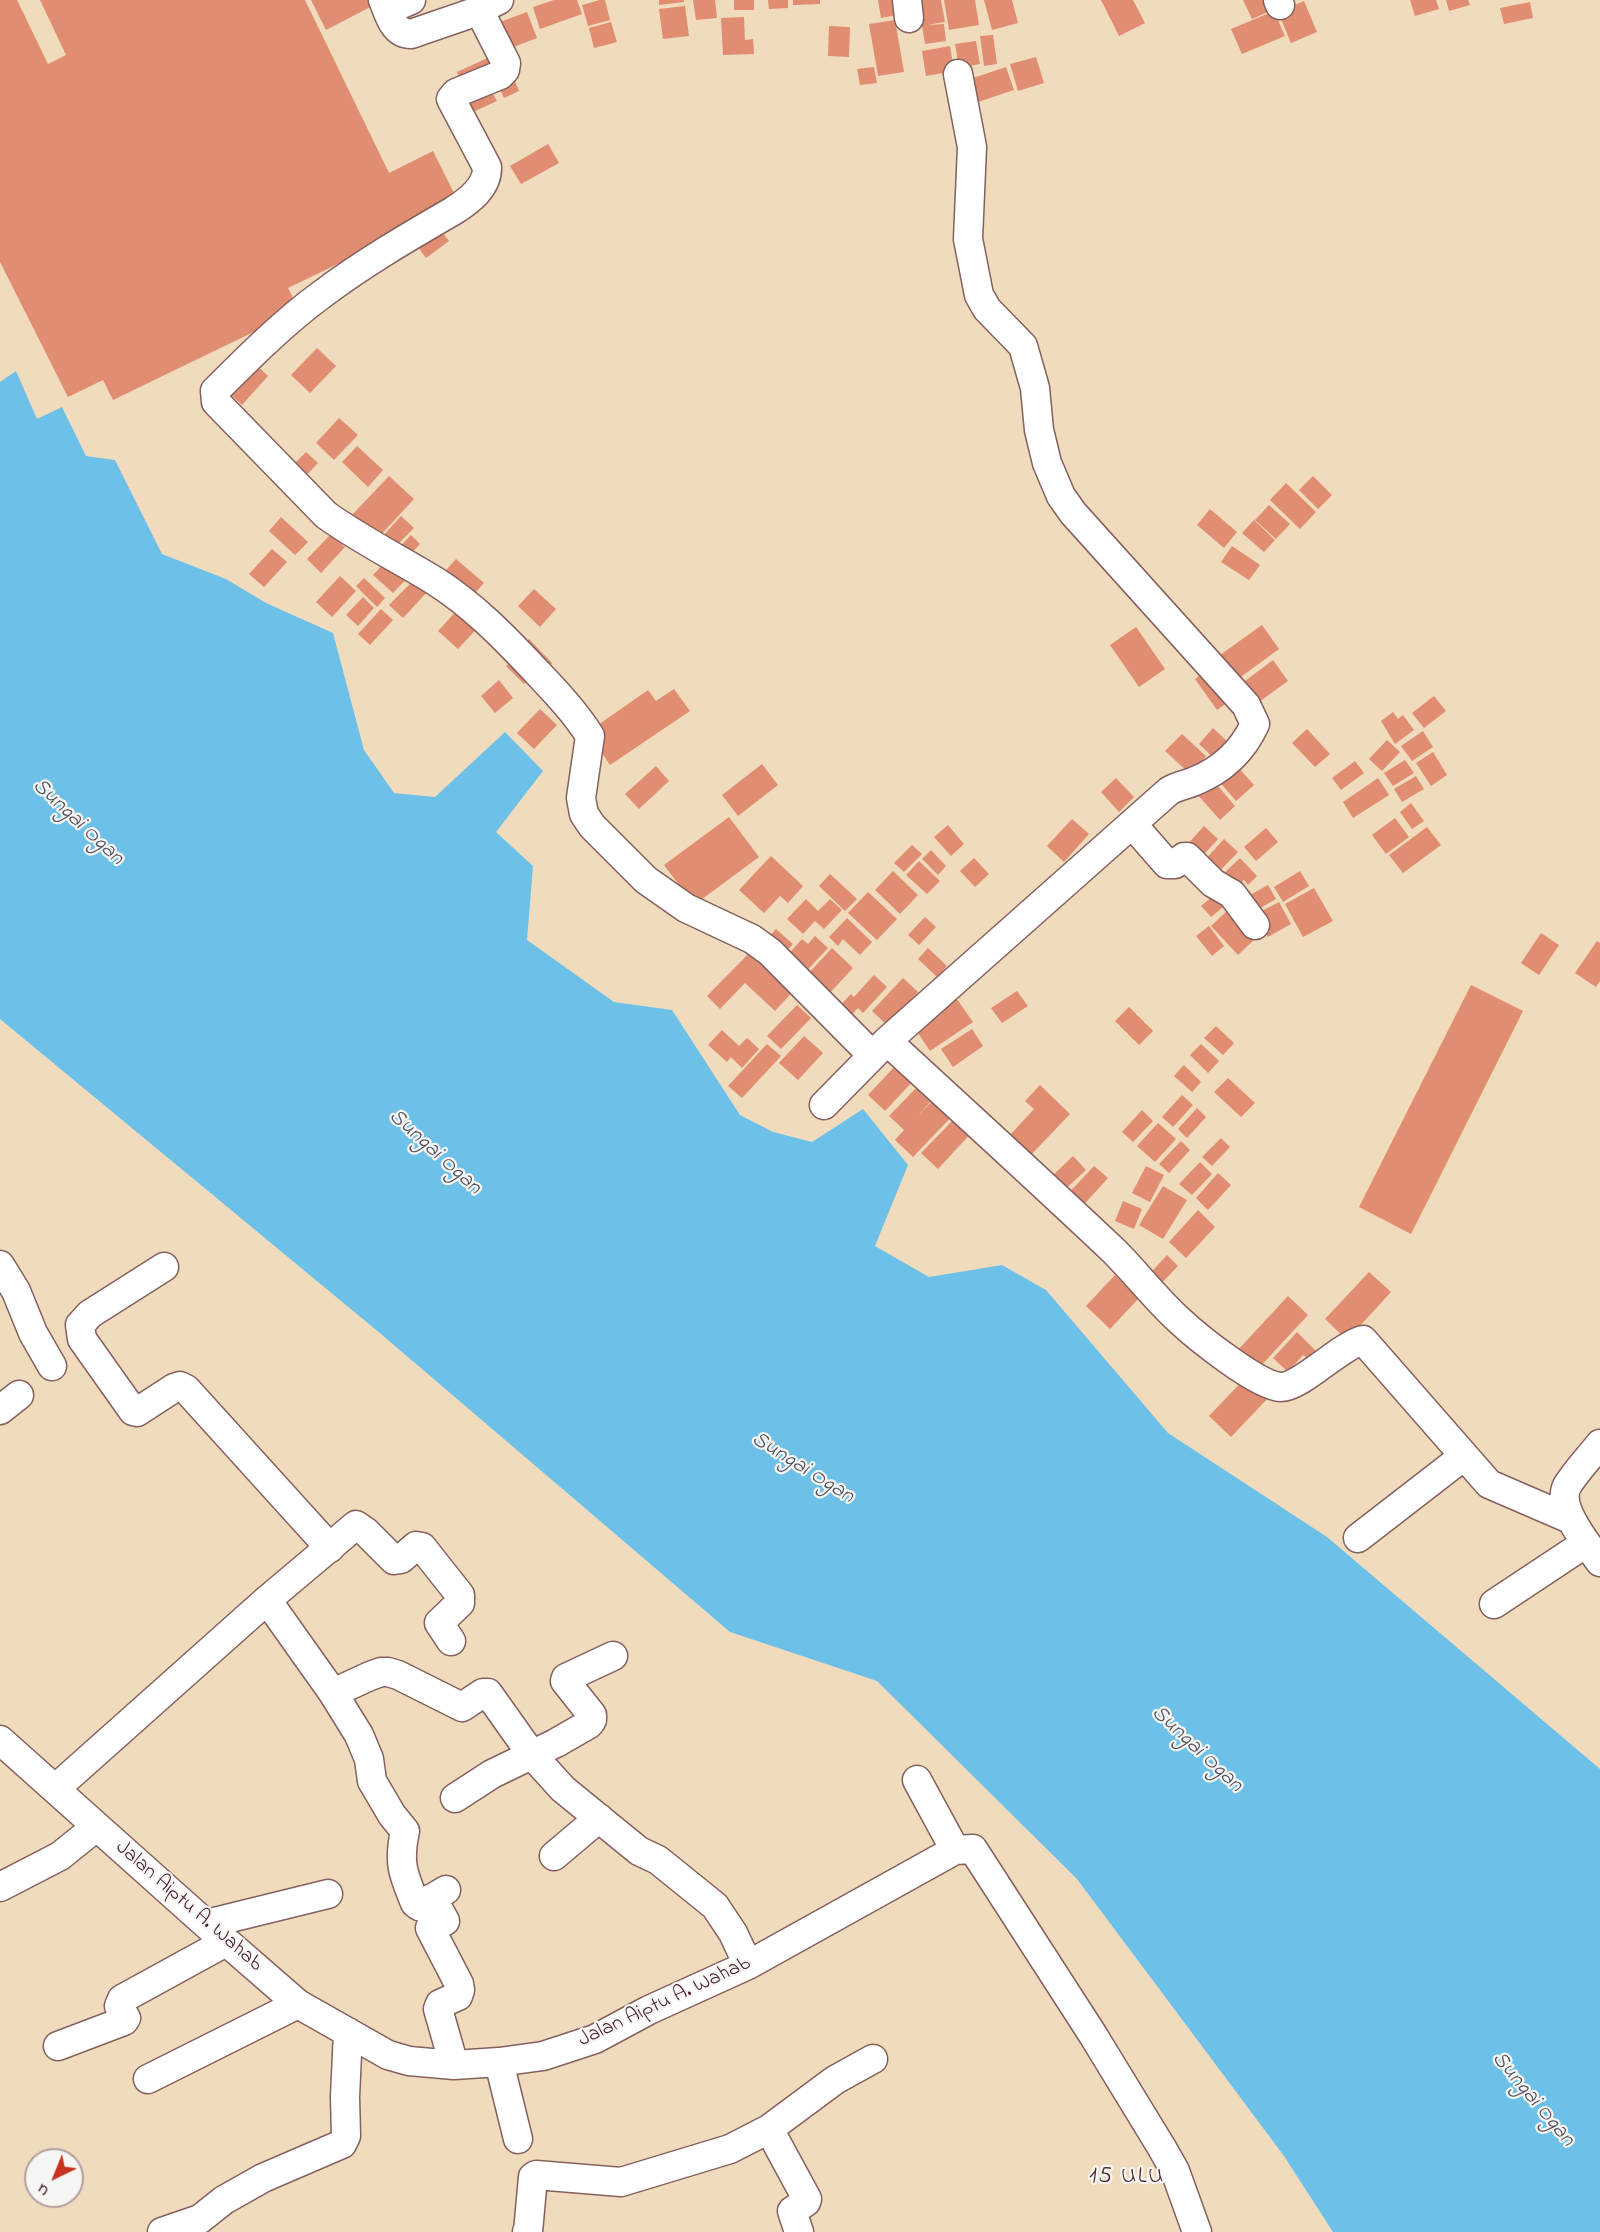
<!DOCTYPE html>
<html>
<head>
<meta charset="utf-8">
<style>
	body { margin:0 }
	#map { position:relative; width:1600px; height:2232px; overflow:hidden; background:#f1dbbd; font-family:"Indie Flower",sans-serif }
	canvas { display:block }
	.north { position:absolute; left:24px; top:2148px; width:60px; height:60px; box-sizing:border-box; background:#f6f6f2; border:2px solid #b1a0a2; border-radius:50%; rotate:223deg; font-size:16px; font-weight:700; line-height:24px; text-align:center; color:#4a1f2b }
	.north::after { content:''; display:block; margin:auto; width:21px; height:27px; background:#c8321e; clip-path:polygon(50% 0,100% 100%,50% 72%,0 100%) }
</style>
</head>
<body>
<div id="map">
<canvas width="1600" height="2232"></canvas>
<div class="north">U</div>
</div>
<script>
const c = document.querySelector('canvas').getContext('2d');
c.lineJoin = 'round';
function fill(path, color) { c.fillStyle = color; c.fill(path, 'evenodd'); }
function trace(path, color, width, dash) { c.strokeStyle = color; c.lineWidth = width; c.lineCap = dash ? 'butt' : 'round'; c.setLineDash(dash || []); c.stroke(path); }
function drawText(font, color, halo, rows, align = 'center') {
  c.font = font + ' "Indie Flower",sans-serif'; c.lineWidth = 4.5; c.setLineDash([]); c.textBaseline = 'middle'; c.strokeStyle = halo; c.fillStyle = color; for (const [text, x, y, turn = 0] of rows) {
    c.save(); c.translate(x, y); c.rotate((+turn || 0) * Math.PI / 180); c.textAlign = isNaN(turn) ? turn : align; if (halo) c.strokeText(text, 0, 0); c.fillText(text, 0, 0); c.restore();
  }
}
fill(new Path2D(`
	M16,371L37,419L62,407L86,456L115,460L162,554L226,579L266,603L333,633L364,750L394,793L435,797L505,732L543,771L496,832L533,866L527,940L614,1002L672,1010L740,1115L773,1132L812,1142L863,1109L908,1165L875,1246L929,1277L1002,1265L1046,1290L1168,1433L1327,1537L1600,1769V2232H1333L1284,2156L1077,1879L877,1681L730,1632L381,1334L0,1019V382Z`), '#6dc1e9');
fill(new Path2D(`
	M0,0H17L48,64L66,55L40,0H305L389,173L433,151L460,205L288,288L299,310L113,400L103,380L68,397L0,262Z
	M311,0H376L378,3L326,30Z
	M554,0H577L582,14L540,29L533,7Z
	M600,0H605L610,20L588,26L582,5Z
	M659,0H684V2L659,5Z
	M693,0H715L717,18L696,20Z
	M734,0H754V10H734Z
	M768,0H788V8L769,9Z
	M793,0H820V4L793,5Z
	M878,0H899L902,14L881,18Z
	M918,0H941L945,22L927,25L944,24L946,41L925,44Z
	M944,0H975L979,25L949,30Z
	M984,0H1012L1018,23L992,30Z
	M1101,0H1133L1145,23L1119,36Z
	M1243,0H1273L1277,8L1252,19Z
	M1410,0H1436L1439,9L1415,16Z
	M1446,0H1468L1470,5L1449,11Z
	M1304,1L1317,32L1291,43L1278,12Z
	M1530,2L1533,18L1504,24L1500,8Z
	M685,6L689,36L663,39L659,9Z
	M1274,11L1285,36L1242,54L1231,29Z
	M527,12L537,38L503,51L492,25Z
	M744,17L745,40L753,39L754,54L723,55L721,18Z
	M895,20L904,72L878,76L869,24Z
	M611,22L617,42L594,48L589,28Z
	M829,26L850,27L849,57L828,56Z
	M993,35L997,64L984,66L980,36Z
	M976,41L980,64L959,68L955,44Z
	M950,46L954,71L926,76L922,51Z
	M492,56L498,69L462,85L457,72Z
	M1036,57L1044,83L1018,91L1010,64Z
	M874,67L877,83L860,85L857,69Z
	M1006,67L1014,90L978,102L970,79Z
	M512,74L519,91L504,98L496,80Z
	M488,85L497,101L471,113L463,97Z
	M548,144L559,163L521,184L510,166Z
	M438,227L449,241L426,258L416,244Z
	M317,348L336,366L310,393L291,375Z
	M250,359L268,376L242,405L224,388Z
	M339,418L358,435L334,460L316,443Z
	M357,446L383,470L368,487L342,462Z
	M306,452L318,463L301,481L289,469Z
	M389,476L414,499L376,540L351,516Z
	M1313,476L1332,495L1318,509L1299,490Z
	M1286,483L1316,512L1300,529L1270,500Z
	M1269,505L1290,524L1276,539L1255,520Z
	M1210,509L1237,532L1224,548L1197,525Z
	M401,516L414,528L393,549L381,538Z
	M281,517L308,542L295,555L269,531Z
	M1254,520L1275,540L1264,552L1242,533Z
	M331,534L345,547L321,573L307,559Z
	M411,535L420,544L403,562L394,553Z
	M1232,546L1260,565L1249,580L1221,562Z
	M272,549L287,562L264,587L249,574Z
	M388,559L408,577L393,593L373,575Z
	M456,559L484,583L466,603L438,579Z
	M340,576L356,591L332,617L316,602Z
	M364,578L385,598L377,607L356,586Z
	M416,578L429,590L403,618L389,605Z
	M534,589L556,609L540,627L518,606Z
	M363,597L374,608L358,626L346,615Z
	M461,606L481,624L458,649L438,631Z
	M381,609L393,620L370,645L358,634Z
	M1262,625L1279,649L1231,684L1213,660Z
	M1136,627L1165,669L1139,687L1110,645Z
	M529,639L552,663L542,673L518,648Z
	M516,657L534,674L524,684L506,666Z
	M1273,660L1288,681L1252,707L1237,687Z
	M1211,667L1234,698L1217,710L1195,679Z
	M499,680L513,698L495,713L481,696Z
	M674,689L690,711L610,765L588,732L648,690L656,701Z
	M1434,696L1446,711L1424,728L1412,713Z
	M540,709L557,725L534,749L517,733Z
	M1393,712L1398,719L1403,715L1414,730L1395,744L1381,721Z
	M1213,728L1230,744L1216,760L1199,744Z
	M1307,729L1330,754L1315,767L1292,743Z
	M1423,731L1433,747L1412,761L1401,746Z
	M1182,734L1206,756L1190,774L1165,751Z
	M1387,740L1400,752L1382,771L1369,759Z
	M1433,752L1447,775L1431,786L1416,763Z
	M1405,760L1414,773L1393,786L1384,773Z
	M1355,761L1364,773L1341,790L1332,778Z
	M762,764L778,785L738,816L722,795Z
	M1235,764L1254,785L1236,801L1217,779Z
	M656,766L669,781L639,809L625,794Z
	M1416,776L1424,789L1402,802L1394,789Z
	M1116,778L1134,797L1119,812L1101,792Z
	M1378,778L1389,795L1353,818L1343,802Z
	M1212,779L1235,806L1220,820L1196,793Z
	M1411,803L1424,821L1412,829L1400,812Z
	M729,817L759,857L694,905L664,865Z
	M1395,818L1409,837L1386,854L1372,835Z
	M1072,819L1089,834L1064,862L1047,846Z
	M948,825L964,844L951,856L934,837Z
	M1204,826L1218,839L1199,860L1185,847Z
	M1427,827L1441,845L1403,873L1389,855Z
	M1266,828L1278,842L1256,861L1244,847Z
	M1224,839L1238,852L1215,876L1202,863Z
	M912,845L922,854L904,872L894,863Z
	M931,850L946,866L938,875L922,859Z
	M771,856L803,886L788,903L780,896L764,913L739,890Z
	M974,858L989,874L975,887L960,871Z
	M1240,858L1257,876L1248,885L1244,880L1233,890L1220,877Z
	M919,861L940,881L927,894L906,875Z
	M893,871L918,895L900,914L875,890Z
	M1300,871L1309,886L1283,902L1274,887Z
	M830,874L857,899L845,911L819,886Z
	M1268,885L1276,899L1250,914L1241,900Z
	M1314,888L1333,921L1303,937L1285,904Z
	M1219,891L1229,902L1211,917L1201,906Z
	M868,892L897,919L877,940L848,913Z
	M806,899L818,911L830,899L842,910L824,929L815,921L803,934L787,919Z
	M1279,902L1291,924L1268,937L1256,914Z
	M1230,908L1257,937L1238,955L1211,926Z
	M925,917L936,927L919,945L908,935Z
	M847,918L872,942L860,955L843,939L838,946L829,937Z
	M1209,926L1224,946L1212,956L1196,936Z
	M776,929L793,944L779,959L762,944Z
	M1541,933L1559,945L1539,975L1521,963Z
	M815,936L828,948L801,977L783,960L802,939L808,944Z
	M1597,941L1600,943V981L1596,987L1575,973Z
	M756,946L798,986L775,1011L745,983L720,1009L707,996Z
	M832,948L853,968L826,997L805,977Z
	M928,948L947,966L937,977L918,959Z
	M874,975L887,987L863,1013L858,1008L843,1024L832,1014L851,994L854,997Z
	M903,978L918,992L887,1025L872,1011Z
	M1471,985L1523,1011L1411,1234L1359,1207Z
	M1017,991L1028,1006L1002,1023L991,1008Z
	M956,998L973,1022L930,1051L914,1027Z
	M797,1005L811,1018L781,1049L767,1036Z
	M1129,1007L1153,1031L1139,1045L1115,1021Z
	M1216,1026L1234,1043L1223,1055L1204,1038Z
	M972,1029L983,1046L953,1067L941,1049Z
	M722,1030L739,1046L747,1038L759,1049L742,1068L731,1057L727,1062L708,1045Z
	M804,1036L823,1053L798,1080L779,1063Z
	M767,1044L781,1056L742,1098L728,1086Z
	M1201,1044L1219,1061L1208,1073L1190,1055Z
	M897,1064L914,1080L885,1111L868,1095Z
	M1184,1065L1201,1082L1192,1092L1174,1076Z
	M1228,1078L1255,1103L1241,1117L1214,1092Z
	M1040,1085L1070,1114L1030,1156L1009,1136L1034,1109L1025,1101Z
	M918,1086L932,1100L917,1117L938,1095L956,1112L913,1157L895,1140L904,1130L889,1116Z
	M1182,1095L1193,1105L1173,1127L1162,1117Z
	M1197,1108L1206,1117L1187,1138L1178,1129Z
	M1142,1110L1153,1121L1133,1142L1122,1132Z
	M958,1115L974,1130L938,1169L921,1153Z
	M1158,1123L1176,1139L1155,1162L1137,1146Z
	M1221,1138L1230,1147L1212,1166L1202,1157Z
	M1181,1141L1190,1150L1169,1173L1159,1164Z
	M1073,1156L1086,1170L1060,1194L1047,1181Z
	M1200,1162L1212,1174L1192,1195L1179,1184Z
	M1094,1166L1108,1178L1078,1211L1064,1198Z
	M1146,1166L1164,1175L1150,1202L1132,1193Z
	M1218,1173L1231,1185L1208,1210L1196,1198Z
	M1163,1186L1187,1200L1163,1239L1139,1225Z
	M1123,1201L1142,1209L1134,1229L1115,1221Z
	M1198,1210L1215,1227L1186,1258L1169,1242Z
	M1167,1255L1178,1266L1156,1289L1145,1279Z
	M1369,1272L1391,1292L1347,1340L1325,1319Z
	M1115,1275L1139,1298L1110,1329L1086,1306Z
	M1288,1296L1308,1315L1256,1371L1236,1352Z
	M1297,1332L1316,1351L1308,1359L1303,1355L1288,1372L1273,1358Z
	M1249,1374L1271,1395L1231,1437L1209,1416Z`), '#e08d71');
const minor = new Path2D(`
	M383,0C389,14 393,34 411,34L472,13L499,0
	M907,0L909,18
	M1278,0L1280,5
	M388,10L411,0
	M479,10L506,63L505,70L500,75L456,93L451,99L487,167C488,187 469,201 453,211C408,237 362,264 321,295C284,322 247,359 215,391L216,402L326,515C361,540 399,559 435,581C473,605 505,638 535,670C554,690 575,712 590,736L581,798L584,814L592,826L646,880L686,908L752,939L770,952L872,1055
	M1132,824L1167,864H1175L1184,857H1187L1213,883L1232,894L1255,925
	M887,1041C963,1111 1039,1180 1114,1251C1136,1273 1156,1299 1179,1320C1197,1337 1258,1386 1281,1387C1301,1387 1340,1346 1363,1340L1489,1484L1570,1519
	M824,1105L887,1041L1169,791C1177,786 1186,785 1195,781C1222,770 1243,750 1255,724L1246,705L1073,513L1061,496L1047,463L1039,430L1035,388L1023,346L987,309L979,295L968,239L972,147L958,74
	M0,1265L16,1291L33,1333L52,1366
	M164,1267L90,1314L80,1325L82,1339L133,1411L137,1412L174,1388L180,1386L186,1389L330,1548
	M0,1410L19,1395
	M1600,1444C1589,1458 1576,1471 1567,1486C1556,1508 1588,1545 1600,1562
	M1358,1538L1464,1456
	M267,1600L333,1693L359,1735L369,1759L372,1781L392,1815L405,1831C398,1863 403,1874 415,1903L419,1906L446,1890
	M1494,1604L1586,1543
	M333,1693L370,1676L381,1672H388L398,1675L462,1707L483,1693H488L532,1755L563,1789L639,1851L658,1860L715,1906L733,1933L748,1965
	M0,1740L206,1924L298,2004L388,2055L409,2061L454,2065L499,2062L543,2056L595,2039L649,2010L748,1965L955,1850L973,1849L1093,2035L1162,2148L1175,2171L1197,2232
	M917,1780L955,1850
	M55,1789L267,1600L356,1525L366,1532L394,1560L401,1559L416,1546L422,1547L460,1595V1603L439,1623L451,1641
	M455,1798L492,1774L556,1743L589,1724L592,1720V1715L565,1681L566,1678L613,1656
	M554,1856L599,1818
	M0,1887L60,1856L96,1827
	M432,1898L445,1921L430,1928L459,1984L460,1990L458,1996L440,2004L438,2009L454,2065
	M206,1924L328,1894
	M58,2046L124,2021L126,2018L119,2006L122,1999L226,1942
	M499,2062L518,2139
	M148,2079L298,2004
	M769,2129L807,2199L806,2202L792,2211L799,2232
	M162,2232L200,2219L224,2200L263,2178L342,2144L346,2136L345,2097L348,2032
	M527,2232H528L533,2177L536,2175L621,2182L730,2149L769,2129L835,2080L873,2059`);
trace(minor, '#84615e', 31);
trace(minor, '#fff', 28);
drawText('21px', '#4a1f2b', '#f6f6f2', [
	["Jalan Aiptu A. Wahab",188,1907,41],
	["Jalan Aiptu A. Wahab",665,2003,-25]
]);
drawText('italic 22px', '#545064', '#f6f6f2', [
	["Sungai Ogan",77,823,43],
	["Sungai Ogan",434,1153,42],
	["Sungai Ogan",802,1469,32],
	["Sungai Ogan",1196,1750,43],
	["Sungai Ogan",1532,2100,50]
]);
c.letterSpacing = '1.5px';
drawText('24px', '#4a1f2b', '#f6f6f2', [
	["15 ULU",1127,2178]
]);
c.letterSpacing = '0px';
</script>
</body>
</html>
